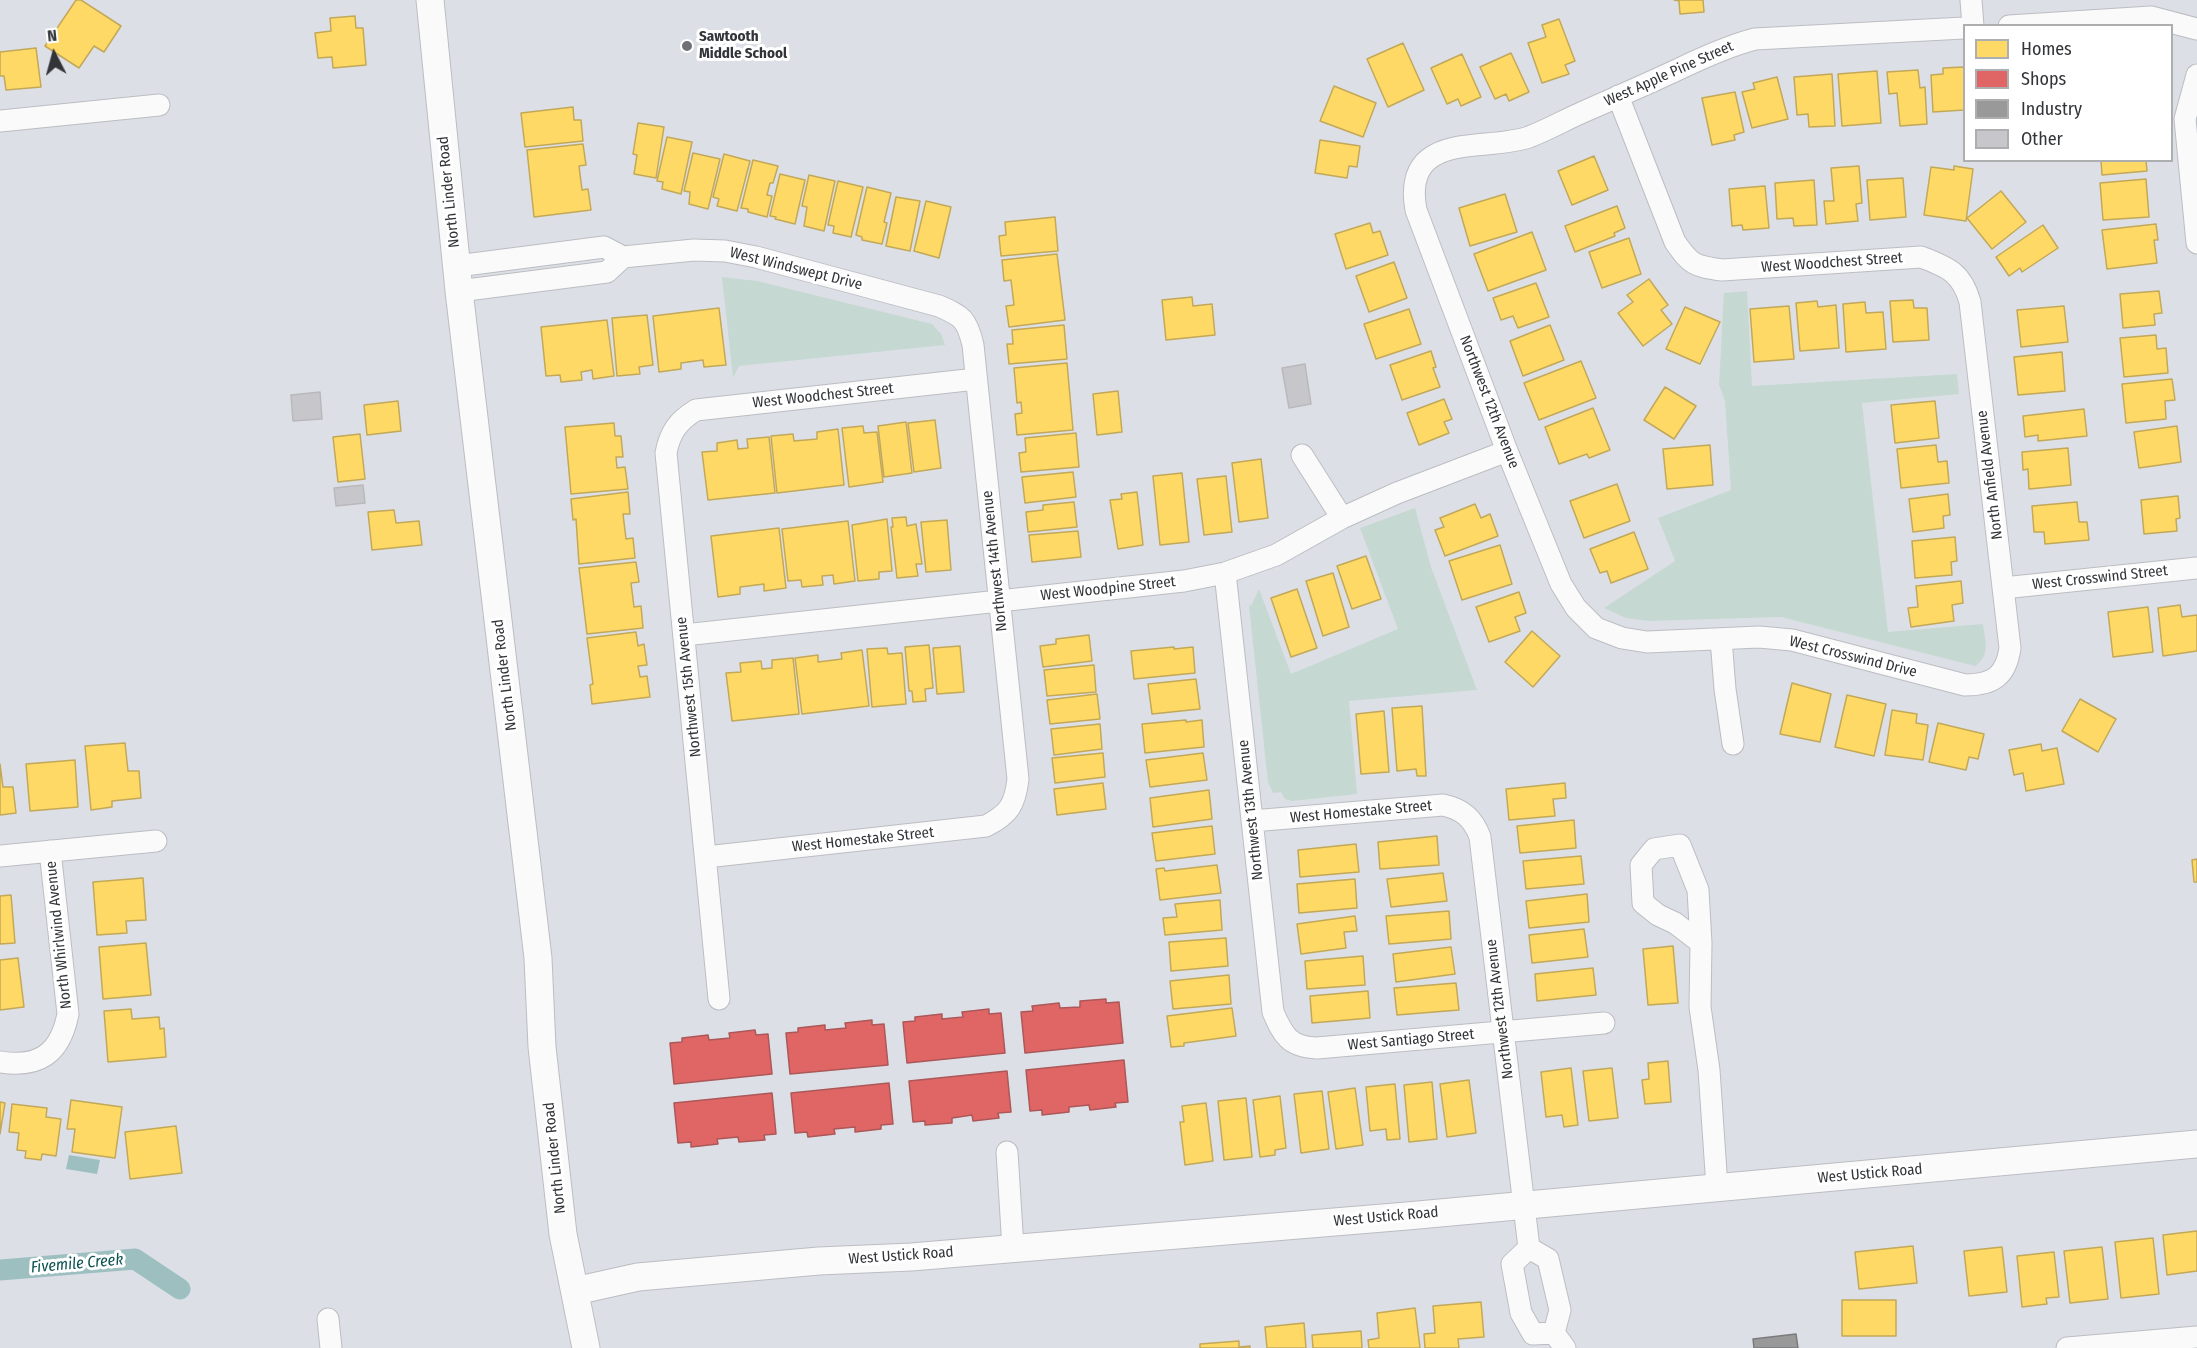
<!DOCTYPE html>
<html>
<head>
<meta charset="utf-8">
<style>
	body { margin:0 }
	#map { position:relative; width:2197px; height:1348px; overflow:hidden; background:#dce0e6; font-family:"Fira Sans Condensed",sans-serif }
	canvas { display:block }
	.legend { position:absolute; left:1963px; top:24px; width:210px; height:138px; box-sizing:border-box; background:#fff; border:2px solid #adaeaf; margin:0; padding:8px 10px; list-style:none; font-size:18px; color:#323438 }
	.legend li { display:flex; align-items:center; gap:12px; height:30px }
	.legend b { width:30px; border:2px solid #adaeaf }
	.north { position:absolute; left:24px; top:24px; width:60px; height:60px; -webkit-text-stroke:4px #fff; paint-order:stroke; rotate:354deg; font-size:16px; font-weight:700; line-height:24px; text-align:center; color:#323438 }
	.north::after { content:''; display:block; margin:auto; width:21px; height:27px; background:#323438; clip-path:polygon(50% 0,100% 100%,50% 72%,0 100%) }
</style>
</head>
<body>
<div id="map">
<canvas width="2197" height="1348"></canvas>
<ul class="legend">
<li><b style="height:16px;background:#ffd966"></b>Homes</li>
<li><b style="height:16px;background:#e06666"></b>Shops</li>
<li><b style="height:16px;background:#999"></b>Industry</li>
<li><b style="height:16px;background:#c7c7cb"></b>Other</li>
</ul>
<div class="north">N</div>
</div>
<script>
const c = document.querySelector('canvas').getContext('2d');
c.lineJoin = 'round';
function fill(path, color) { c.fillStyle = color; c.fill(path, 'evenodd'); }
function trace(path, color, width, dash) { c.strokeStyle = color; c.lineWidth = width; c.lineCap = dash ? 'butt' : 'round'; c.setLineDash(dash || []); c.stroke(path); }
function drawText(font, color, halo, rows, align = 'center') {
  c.font = font + ' "Fira Sans Condensed",sans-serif'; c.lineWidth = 6; c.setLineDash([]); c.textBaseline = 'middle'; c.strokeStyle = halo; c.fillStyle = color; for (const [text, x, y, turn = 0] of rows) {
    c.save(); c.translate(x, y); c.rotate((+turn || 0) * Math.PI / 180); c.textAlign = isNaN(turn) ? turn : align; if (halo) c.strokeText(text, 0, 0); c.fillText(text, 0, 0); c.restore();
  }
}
fill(new Path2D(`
	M722,277L757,281L932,324L941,334L945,345L739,366L733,378Z
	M1747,291L1752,386L1957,374L1959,394L1862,403L1888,632L1983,624C1985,641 1991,655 1975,666L1781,617L1649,621L1626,618L1604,608L1675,561L1658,518L1731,490L1725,401L1719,385L1724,293Z
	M1415,508L1431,567L1477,690L1349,701L1357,794L1292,801L1285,799L1281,792L1273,793L1268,782L1249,606L1252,604L1259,589L1291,674L1398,629L1360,528Z`), '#c5d8d2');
fill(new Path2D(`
	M69,1155L100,1160L97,1174L66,1169Z`), '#9ebfc0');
const homes = new Path2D(`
	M76,0H81L121,26L104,52L94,46L79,68L45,46Z
	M1674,0H1703L1704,12L1680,14L1679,1Z
	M355,16L356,28H363L366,65L333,68L332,57L318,58L315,33L331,31L330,18Z
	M1559,19L1575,61L1565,65L1569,74L1542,83L1528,43L1546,37L1542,25Z
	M1403,43L1424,90L1388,107L1367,59Z
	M36,48L41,87L6,90L4,76H0V52Z
	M1511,53L1529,92L1509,101L1506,94L1495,99L1480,67Z
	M1462,54L1481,97L1461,106L1458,99L1447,104L1431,68Z
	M1964,67V110L1933,112L1931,75L1943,74V68Z
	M1918,70L1920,88L1925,87L1927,124L1900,126L1897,93L1889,94L1887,72Z
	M1877,71L1881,123L1842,126L1838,74Z
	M1832,74L1835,126L1809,127L1808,114L1797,115L1794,77Z
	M1777,77L1788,119L1752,128L1742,92L1755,89L1753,83Z
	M1334,86L1376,103L1363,137L1320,121Z
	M1735,92L1744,132L1734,135L1735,140L1712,145L1702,98Z
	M573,107L574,120H581L583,141L525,147L521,113Z
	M638,123L664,127L656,178L634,174L637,155L633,154Z
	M667,137L692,142L681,194L662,189L663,182L657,181Z
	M1320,140L1360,146L1357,167L1349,166L1347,178L1315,173Z
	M583,144L586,165L579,166L582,190L588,189L591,210L534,217L527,150Z
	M693,153L720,159L708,209L689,204L690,192L684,191Z
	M724,154L750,161L737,211L717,206L719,199L713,197Z
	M1594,156L1608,190L1572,205L1558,171Z
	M753,160L778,166L773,183H770L767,195L772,196L767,217L748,212V209L741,208Z
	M2101,160H2146L2147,171L2102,175Z
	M1859,166L1862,203L1856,204L1858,221L1826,224L1824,201H1834L1831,168Z
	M1954,166L1973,169L1966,221L1924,215L1931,167L1954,170Z
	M780,174L805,180L795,224L775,219L776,217L770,216Z
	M809,175L835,181L824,231L804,226L807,207L802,206Z
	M1903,178L1906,217L1870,220L1867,180Z
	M2146,179L2149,217L2103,220L2100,183Z
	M1814,180L1817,225L1794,226L1793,218L1777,219L1775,183Z
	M838,181L863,187L851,237L833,233L834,226L828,225Z
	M1765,186L1769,228L1743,230L1742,225L1732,226L1729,189Z
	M867,187L891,193L884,222L887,223L882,244L862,240V237L856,235Z
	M2001,191L2026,222L1992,249L1967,218Z
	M1505,194L1517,232L1470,246L1459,208Z
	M896,197L920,201L910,251L886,246Z
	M926,201L951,207L939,258L914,251Z
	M1617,206L1625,228L1614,233L1615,236L1575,252L1565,226Z
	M1055,217L1058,251L1001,256L999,236L1006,235L1005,222Z
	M1370,223L1373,233L1380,231L1388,255L1346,269L1335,234Z
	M2156,224L2158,240H2154L2157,263L2107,269L2102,230Z
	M2043,225L2058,248L2022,272L2020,268L2009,276L1996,257Z
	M1532,232L1546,270L1488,291L1474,254Z
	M1629,238L1641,274L1602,288L1589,252Z
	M1057,254L1065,320L1009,327L1006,306L1014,305L1011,280L1004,281L1002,260Z
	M1394,262L1407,298L1369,312L1356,276Z
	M1649,279L1668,305L1661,310L1672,324L1643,346L1618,313L1633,302L1627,295Z
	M1536,283L1549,317L1518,328L1513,316L1501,320L1493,298Z
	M2159,291L2162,313L2154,314L2155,325L2123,328L2120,294Z
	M1192,297L1193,306L1212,304L1215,335L1166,340L1162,300Z
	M1913,300L1914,308H1927L1929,340L1893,342L1890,301Z
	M1817,301L1818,307L1836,305L1839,348L1800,351L1796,303Z
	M1865,302L1866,313L1883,312L1886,349L1846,352L1843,304Z
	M1789,306L1794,359L1754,362L1750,309Z
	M2064,306L2068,342L2021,347L2017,310Z
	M1685,307L1720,322L1700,364L1666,349Z
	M719,308L726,365L704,367L703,360L681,363V369L659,372L653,316Z
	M1409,309L1421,344L1376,359L1364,324Z
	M647,315L653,365L639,367L640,374L617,376L612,318Z
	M607,320L614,376L593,379L592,370L581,372L582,380L561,382L560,375L546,376L541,327Z
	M1064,325L1067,359L1009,364L1007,344H1013L1012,330Z
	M1550,325L1564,360L1523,376L1510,341Z
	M2156,335L2157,349L2166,348L2168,373L2124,377L2120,338Z
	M1431,351L1436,367L1433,368L1440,387L1402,400L1390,365Z
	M2062,352L2065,391L2018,395L2014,357Z
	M1581,361L1596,398L1539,420L1524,383Z
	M1067,363L1073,430L1017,435L1015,414L1022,413L1021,402L1017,403L1014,368Z
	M2172,379L2175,400L2165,401L2166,419L2126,423L2122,384Z
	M1665,387L1696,406L1674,439L1644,420Z
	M1118,391L1122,432L1097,435L1093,394Z
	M1444,399L1452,419L1444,422L1449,433L1419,445L1407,413Z
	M398,401L401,431L367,435L364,405Z
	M1935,401L1939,438L1895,443L1891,405Z
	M1593,408L1610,450L1589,458L1587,454L1559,464L1545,427Z
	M2084,409L2087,436L2038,441V435L2025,437L2023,416Z
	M935,420L941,468L914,472L908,423Z
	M906,422L912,473L884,477L878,426Z
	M614,423L615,436H621L623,457H616L617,468L625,467L628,489L571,494L565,427Z
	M863,426L864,433L877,432L883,482L849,487L842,428Z
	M2177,426L2181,462L2139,468L2134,432Z
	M838,429L844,485L777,493L771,436L793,434L794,441L817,439V432Z
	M1076,433L1079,467L1021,472L1019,453L1026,452L1025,438Z
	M360,434L365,479L338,482L333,437Z
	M769,437L775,493L708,500L702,452L717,451V443L737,440L738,449L748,448L747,439Z
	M1710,445L1713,485L1667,489L1663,449Z
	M1936,445L1938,462L1947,461L1949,483L1901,488L1897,449Z
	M2068,448L2071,485L2029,489L2028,469L2023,470L2022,452Z
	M1261,459L1268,518L1239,522L1232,463Z
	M1073,472L1076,497L1025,503L1022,477Z
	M1182,473L1189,542L1160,545L1153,476Z
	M1226,476L1232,532L1204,535L1197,479Z
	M1617,484L1630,521L1584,538L1570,501Z
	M628,492L630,514H623L626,539L633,538L635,558L579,564L576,519L573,520L571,499Z
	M1137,492L1143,545L1118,549L1110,500L1122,499L1121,494Z
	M1948,494L1950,515L1943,516L1944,528L1913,532L1909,499Z
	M2178,496L2180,518L2176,519L2177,531L2144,534L2141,500Z
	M1074,502L1077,527L1028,532L1026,512L1043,510V505Z
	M2077,502L2079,522H2087L2089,540L2045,544L2044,532H2034L2032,506Z
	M1475,504L1481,518L1490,514L1498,536L1445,556L1435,530L1444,527L1440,518Z
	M394,510L396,523L419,521L422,545L372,550L368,512Z
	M906,517L907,526L916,524L922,564H916L918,576L897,578L891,527H893L892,518Z
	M887,519L892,571L879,572V579L858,581L852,525Z
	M947,520L951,570L926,572L921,522Z
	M848,521L855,581L834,584L833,575L822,576L823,585L802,587L801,580L788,581L782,529Z
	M779,528L786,588L764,591V584L740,587V594L718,597L711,536Z
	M1078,531L1081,557L1032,562L1029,535Z
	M1634,532L1648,569L1611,583L1607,571L1600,573L1590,549Z
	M1955,537L1957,561L1951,562L1952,575L1915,578L1912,541Z
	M1500,545L1512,584L1462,600L1449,561Z
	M1366,556L1381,599L1352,609L1337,566Z
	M636,562L639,582L631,583L634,607L641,606L643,628L587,634L579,568Z
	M1333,573L1349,627L1323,636L1306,581Z
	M1961,581L1963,603L1952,605L1954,621L1911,627L1908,608L1918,607L1916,586Z
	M1297,589L1317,648L1291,657L1271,598Z
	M1519,592L1526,613L1515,617L1520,631L1489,642L1476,607Z
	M2180,605L2182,617L2197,615V651L2163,656L2158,608Z
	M2148,607L2153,652L2113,657L2108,612Z
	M1532,631L1560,656L1533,687L1505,662Z
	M636,632L638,646L644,644L647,665L638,666L640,677L647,676L650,697L592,704L590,685L593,684L587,638Z
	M1089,635L1092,661L1043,667L1040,646L1056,644V639Z
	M929,645L933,688L925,689L926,701L913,702L912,691H909L905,647Z
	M960,646L964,692L937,694L933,648Z
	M1174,647V649L1193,647L1195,673L1134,679L1131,651Z
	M887,648L888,654L902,653L906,704L872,707L867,649Z
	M862,650L869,706L802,714L795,658L818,655V662L842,659L841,653Z
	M793,658L799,714L732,721L726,673L741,672L740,663L761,661L762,669L772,668V660Z
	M1094,665L1096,692L1047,696L1044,670Z
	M1196,679L1200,709L1152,714L1148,684Z
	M1792,683L1831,694L1820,742L1780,734Z
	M1097,694L1100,719L1050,724L1047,700Z
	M1847,695L1886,704L1874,756L1835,747Z
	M2080,699L2116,719L2098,752L2062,731Z
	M1422,706L1426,776H1417L1416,769L1397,771L1392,708Z
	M1892,710L1917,714L1916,723L1928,725L1923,760L1885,755Z
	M1384,711L1389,772L1361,774L1356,714Z
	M1186,720V722L1202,720L1204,747L1145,753L1142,724Z
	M1938,723L1984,734L1978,759L1969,757L1966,770L1929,762Z
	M1100,724L1102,749L1054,755L1051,729Z
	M125,743L128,771H139L141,798L112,801V807L91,810L85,746Z
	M2041,744L2042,751L2057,748L2064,784L2026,791L2023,773L2014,775L2009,750Z
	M1103,753L1105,777L1055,783L1052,758Z
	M1203,753L1207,780L1150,787L1146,760Z
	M75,760L78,807L30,811L26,764Z
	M0,764L3,787H13L16,813L0,815Z
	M1103,783L1106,809L1057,815L1054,789Z
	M1565,783L1566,798L1553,799L1555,816L1509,820L1506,789Z
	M1209,790L1212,819L1153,827L1150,798Z
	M1574,820L1576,848L1520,853L1517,826Z
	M1212,826L1215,854L1156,861L1152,833Z
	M1437,836L1439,865L1380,869L1378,842Z
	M1356,844L1359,872L1300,877L1298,850Z
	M1581,856L1584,884L1526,889L1523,861Z
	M2197,859V882H2194L2192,860Z
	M1217,865L1221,893L1160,900L1156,869L1164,868L1165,871Z
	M1443,873L1447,901L1391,907L1387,879Z
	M143,878L146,920L126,921L127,933L97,935L93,882Z
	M1355,879L1357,908L1299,913L1297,884Z
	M1587,894L1589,922L1529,928L1526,901Z
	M11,895L15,943L0,944V896Z
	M1220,900L1222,930L1165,935L1163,918L1177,917L1175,904Z
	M1449,911L1451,939L1389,944L1386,916Z
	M1355,916L1357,931L1344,932L1346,948L1301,954L1297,924Z
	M1584,929L1588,957L1532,963L1529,935Z
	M1226,938L1228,966L1171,971L1169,942Z
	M146,943L151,995L103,999L99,947Z
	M1673,946L1678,1003L1648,1005L1643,949Z
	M1451,947L1455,974L1396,982L1393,954Z
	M1363,956L1365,985L1307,989L1305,961Z
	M18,958L24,1007L0,1010V960Z
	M1593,968L1596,995L1537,1001L1535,974Z
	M1229,975L1231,1004L1173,1009L1170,981Z
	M1456,983L1459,1010L1397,1015L1394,988Z
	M1368,991L1370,1018L1312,1023L1310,996Z
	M1232,1008L1236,1036L1184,1043V1046L1171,1047L1167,1016Z
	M131,1009L132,1019L159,1017L160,1029L164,1028L166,1057L108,1062L104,1011Z
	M1668,1061L1671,1102L1645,1104L1642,1080L1649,1079L1648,1063Z
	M1571,1068L1578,1125L1564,1127L1562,1115L1546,1117L1541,1072Z
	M1612,1068L1618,1118L1589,1121L1583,1071Z
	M1469,1080L1476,1133L1447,1137L1440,1084Z
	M1432,1082L1437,1139L1409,1142L1404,1085Z
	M1395,1084L1400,1139L1387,1140L1386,1129L1370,1131L1366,1087Z
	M1355,1088L1363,1145L1336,1149L1328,1092Z
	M1322,1091L1329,1149L1301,1153L1294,1094Z
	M1280,1096L1286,1148L1275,1150V1155L1260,1157L1253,1100Z
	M1246,1098L1252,1157L1224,1160L1218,1101Z
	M71,1100L122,1107L115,1158L72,1152L75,1129H67Z
	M0,1102L5,1103L0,1134Z
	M1206,1103L1213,1161L1185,1165L1180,1122H1184L1182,1106Z
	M12,1104L47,1108L46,1117L61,1119L56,1156L42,1154L41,1160L25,1158L26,1151L17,1150L19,1133L9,1132Z
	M176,1126L182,1173L130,1179L125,1132Z
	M2197,1231V1271L2167,1275L2163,1235Z
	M2153,1238L2159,1294L2121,1298L2115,1242Z
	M1913,1246L1917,1283L1859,1289L1855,1252Z
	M2002,1247L2007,1292L1969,1296L1964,1251Z
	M2102,1247L2108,1299L2070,1303L2064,1251Z
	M2054,1252L2059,1297L2046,1298L2047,1304L2022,1307L2017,1256Z
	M1842,1300H1896V1336H1842Z
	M1481,1302L1484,1337L1458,1339L1459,1348H1425L1424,1334L1435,1333L1433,1306Z
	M1415,1308L1420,1348H1369L1368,1340L1379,1338L1377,1313Z
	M1304,1323L1306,1348H1267L1265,1327Z
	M1361,1331L1362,1348H1313L1312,1335Z
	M1239,1341V1347L1250,1346V1348H1200V1344Z`);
fill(homes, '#ffd966');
trace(homes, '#c2a858', 1.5);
const shops = new Path2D(`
	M1106,999V1003L1119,1002L1123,1043L1025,1053L1021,1012L1033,1011L1032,1006L1059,1003L1060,1008L1080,1007V1001Z
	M989,1009V1014L1001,1013L1005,1053L907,1063L903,1022L915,1021V1017L942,1014V1019L963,1017L962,1012Z
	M872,1020V1025L884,1024L888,1065L790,1074L786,1033L798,1032V1028L825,1025V1030L846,1028L845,1023Z
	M755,1030L756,1035L768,1034L772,1074L674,1084L670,1043L682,1042V1038L708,1035L709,1040L730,1038L729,1033Z
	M1124,1060L1128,1102L1115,1103L1116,1107L1090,1110L1089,1105L1069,1107V1112L1042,1115V1110L1030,1111L1026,1070Z
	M1007,1071L1011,1112L998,1113L999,1118L973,1121L972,1115L952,1118V1123L925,1125V1121L913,1122L909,1081Z
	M889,1083L893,1124L881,1125V1129L855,1132V1127L834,1129L835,1134L808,1137L807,1132L795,1133L791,1093Z
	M772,1093L776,1134L764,1135L765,1140L739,1142L738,1137L717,1139L718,1144L691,1147V1142L678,1143L674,1103Z`);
fill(shops, '#e06666');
trace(shops, '#ac5758', 1.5);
const industry = new Path2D(`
	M1796,1334L1798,1348H1754L1753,1339Z`);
fill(industry, '#999');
trace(industry, '#7a7b7c', 1.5);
trace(new Path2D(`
	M0,1270L135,1259L180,1289`), '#9ebfc0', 21);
const building = new Path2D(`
	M1305,364L1311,404L1289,408L1282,368Z
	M320,392L322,419L293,421L291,395Z
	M363,485L365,503L336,506L334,488Z`);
fill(building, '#c7c7cb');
trace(building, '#b9b9bc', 1.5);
const minor = new Path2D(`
	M1971,0L1973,26
	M2009,26L2151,17L2197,29
	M2197,75L2185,119L2197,243
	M1618,96L1675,242C1691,265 1694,266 1722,270L1921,257C1948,267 1962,273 1970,302L2010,648C2006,676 1993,685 1965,685L1792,640L1759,637L1647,642L1622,638L1596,628L1576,608L1561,584L1507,451L1416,210C1412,189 1414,166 1435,155C1460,141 1500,147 1529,137C1547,130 1565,120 1583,112C1615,98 1647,84 1679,69C1704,57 1728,46 1755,39L1964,28
	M0,121L159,105
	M457,266L604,247L623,257L694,250L725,251L756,257L939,306C962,316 967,319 973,345L1018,779C1015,805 1009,814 986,826L706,857
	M459,291L607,272L623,257
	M1302,455L1342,518
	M1225,573L1273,1012C1283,1035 1289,1047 1317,1048L1604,1023
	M2003,588L2197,568
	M684,635L1184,581L1225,573L1276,555L1342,518L1397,493L1507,451
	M1721,639L1725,689L1733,744
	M1252,821L1443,805C1462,809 1473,818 1480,837L1529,1248
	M0,856L156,841
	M1701,943L1675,923L1658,915L1643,903L1641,865L1654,849L1680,845L1698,890L1701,943L1700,1007L1709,1070L1717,1187
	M719,999L666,453C670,432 678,421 696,410L976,379
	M0,1062C39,1068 60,1054 68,1014L50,851
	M1007,1152L1013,1248
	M1529,1248L1512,1264L1521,1313L1533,1334L1554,1333
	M1529,1248L1548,1259L1560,1310L1554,1333L1565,1348
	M328,1319L331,1348
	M2067,1348L2197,1337`);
const major = new Path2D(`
	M430,0L459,291L538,958L542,1047L563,1234L586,1348
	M575,1291L638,1277L819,1261L911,1257L1407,1216L2197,1144`);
trace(minor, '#bbbdc2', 23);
trace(major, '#bbbdc2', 29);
trace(minor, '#fafafb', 21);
trace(major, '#fafafb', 27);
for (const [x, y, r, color] of [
	[687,46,6,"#6e7075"]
]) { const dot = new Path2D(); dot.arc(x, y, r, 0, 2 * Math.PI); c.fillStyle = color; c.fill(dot); trace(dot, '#fff', 2); }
drawText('bold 15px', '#323438', '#fff', [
	["Sawtooth",699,37],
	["Middle School",699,54]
], 'left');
drawText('15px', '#323438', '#fff', [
	["West Apple Pine Street",1669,74,-24],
	["North Linder Road",449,192,-96],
	["West Woodchest Street",1832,263,-4],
	["West Windswept Drive",796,269,14],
	["West Woodchest Street",823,396,-6],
	["Northwest 12th Avenue",1489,402,69],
	["North Anfield Avenue",1990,475,-97],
	["Northwest 14th Avenue",995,561,-96],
	["West Crosswind Street",2100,578,-6],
	["West Woodpine Street",1108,589,-6],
	["West Crosswind Drive",1853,657,14],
	["North Linder Road",505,675,-97],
	["Northwest 15th Avenue",689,687,-96],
	["Northwest 13th Avenue",1251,810,-96],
	["West Homestake Street",1361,812,-5],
	["West Homestake Street",863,840,-6],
	["North Whirlwind Avenue",59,935,-96],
	["Northwest 12th Avenue",1500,1009,-97],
	["West Santiago Street",1411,1040,-5],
	["North Linder Road",555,1158,-96],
	["West Ustick Road",1870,1174,-5],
	["West Ustick Road",1386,1217,-5],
	["West Ustick Road",901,1256,-4]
]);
drawText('italic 16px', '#0b5050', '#fff', [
	["Fivemile Creek",77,1264,-5]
]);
</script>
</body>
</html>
